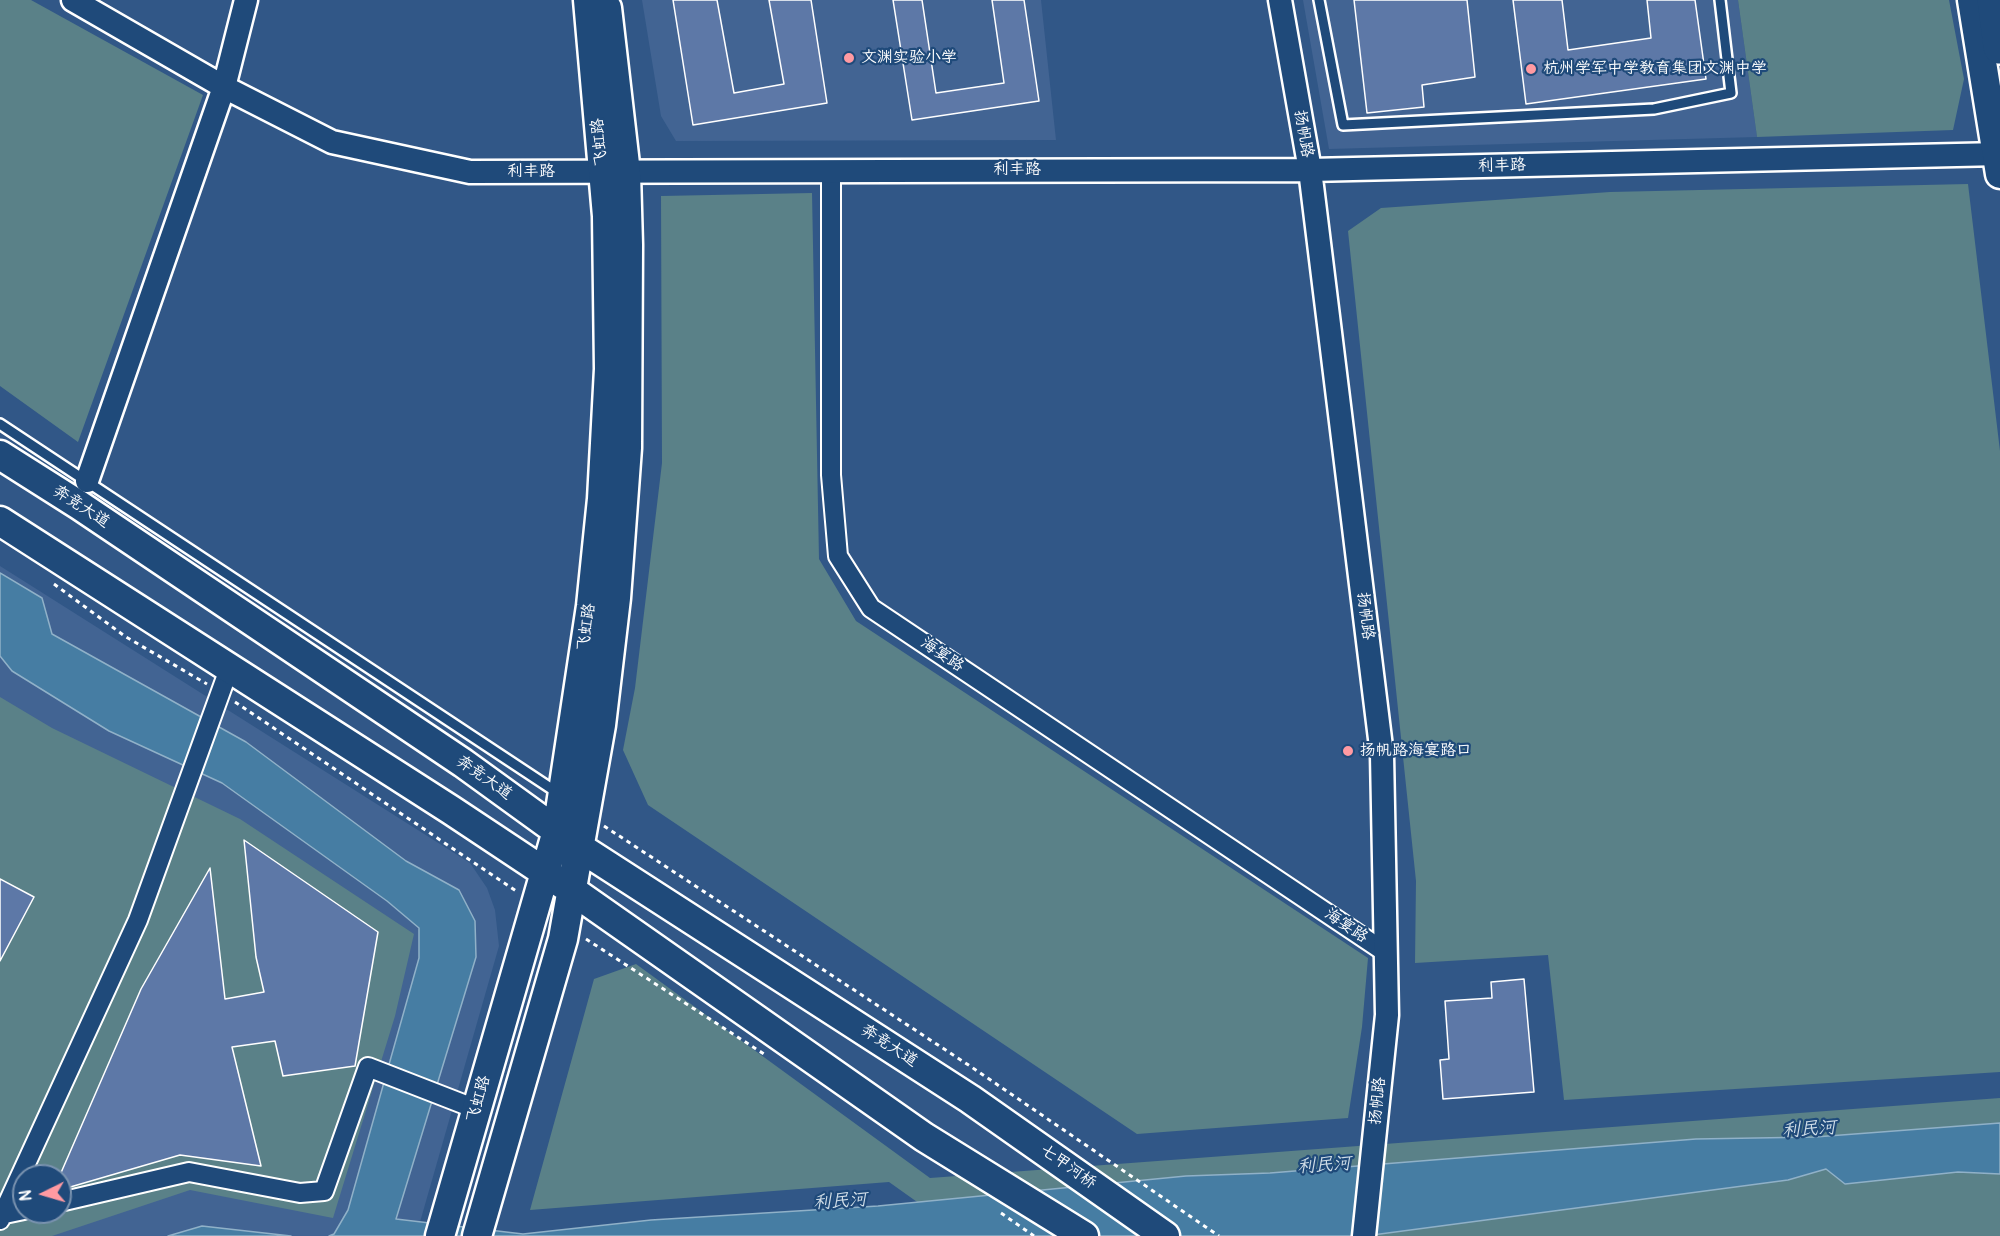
<!DOCTYPE html>
<html>
<head>
<meta charset="utf-8">
<style>
	body { margin:0 }
	#map { position:relative; width:2000px; height:1236px; overflow:hidden; background:#315787; font-family:Pangolin,sans-serif }
	canvas { display:block }
	.north { position:absolute; left:12px; top:1164px; width:60px; height:60px; box-sizing:border-box; background:#1f4a7a; border:2px solid #7992af; border-radius:50%; rotate:265deg; font-size:16px; font-weight:700; line-height:24px; text-align:center; color:#fff }
	.north::after { content:''; display:block; margin:auto; width:21px; height:27px; background:#ff9aa2; clip-path:polygon(50% 0,100% 100%,50% 72%,0 100%) }
</style>
</head>
<body>
<div id="map">
<canvas width="2000" height="1236"></canvas>
<div class="north">N</div>
</div>
<script>
const c = document.querySelector('canvas').getContext('2d');
c.lineJoin = 'round';
function fill(path, color) { c.fillStyle = color; c.fill(path, 'evenodd'); }
function trace(path, color, width, dash) { c.strokeStyle = color; c.lineWidth = width; c.lineCap = dash ? 'butt' : 'round'; c.setLineDash(dash || []); c.stroke(path); }
function drawText(font, color, halo, rows, align = 'center') {
  c.font = font + ' Pangolin,"LXGW WenKai TC",sans-serif'; c.lineWidth = 4.5; c.setLineDash([]); c.textBaseline = 'middle'; c.strokeStyle = halo; c.fillStyle = color; for (const [text, x, y, turn = 0] of rows) {
    c.save(); c.translate(x, y); c.rotate((+turn || 0) * Math.PI / 180); c.textAlign = isNaN(turn) ? turn : align; if (halo) c.strokeText(text, 0, 0); c.fillText(text, 0, 0); c.restore();
  }
}
fill(new Path2D(`
	M642,0H1041L1056,140L676,141L661,116Z
	M1303,0H1738L1757,137L1329,149Z
	M0,566L470,863L487,888L495,910L499,946L416,1236H0ZM24,1176H60V1212H24Z`), '#426493');
fill(new Path2D(`
	M0,0H31L203,95L78,442L0,386Z
	M1738,0H1949L1964,79L1953,130L1757,137Z
	M1968,184L2000,451V1072L1564,1100L1548,955L1415,963L1416,881L1348,231L1381,208L1610,192Z
	M812,193L819,559L856,621L1368,958L1362,1027L1348,1118L1137,1134L648,805L623,750L635,688L662,463L661,196Z
	M0,697L52,728L240,819L414,934L395,1016L333,1218L190,1190L52,1236H0ZM24,1176H60V1212H24Z
	M636,964L930,1178L2000,1098V1236H965L889,1182L530,1210L594,979Z`), '#5a8188');
const water = new Path2D(`
	M0,573L42,598L52,634L246,742L406,861L459,890L475,921L476,957L396,1219L523,1234L651,1220L878,1206L1186,1176L1270,1173L1696,1139L1815,1137L2000,1123V1174L1958,1172L1845,1184L1826,1169L1788,1180L1365,1236H329L334,1234L348,1210L419,958V928L387,901L222,783L109,731L12,671L0,656Z
	M202,1226L291,1236H168Z`);
fill(water, '#467da3');
trace(water, '#90b1c8', 1.5);
const building = new Path2D(`
	M673,0H717L734,93L784,84L769,0H811L827,103L693,125Z
	M893,0H922L936,93L1004,83L992,0H1024L1039,101L912,120Z
	M1354,0H1467L1475,77L1422,85L1424,107L1367,113Z
	M1513,0H1562L1568,50L1651,38L1647,0H1695L1706,79L1526,104Z
	M244,840L378,932L355,1066L283,1076L275,1041L232,1047L261,1166L180,1155L60,1190V1175L141,989L210,868L225,999L264,992L256,957Z
	M0,879L34,897L0,961Z
	M1524,979L1534,1092L1443,1099L1440,1060L1449,1059L1445,1001L1492,998L1491,982Z`);
fill(building, '#5d78a7');
trace(building, '#fff', 1.5);
const service = new Path2D(`
	M1319,0L1343,125L1654,109L1731,93L1720,0
	M0,424L558,793`);
const minor = new Path2D(`
	M831,170V475L838,556L871,608L1385,952
	M60,1202L189,1172L300,1193L324,1191L368,1067L476,1109
	M0,1215L24,1210
	M0,1220L138,920L229,669`);
const tertiary = new Path2D(`
	M73,0L224,87L332,142L470,172L1310,170L2000,154
	M1280,0L1310,170L1382,755L1387,1015L1364,1236
	M87,481L224,87L246,0`);
const primary = new Path2D(`
	M1972,0L2000,174
	M0,455L79,505L463,763L579,847L970,1099L1165,1236
	M0,521L451,810L573,891L924,1137L1084,1236
	M440,1236L557,831L591,606L602,499L609,369L607,216L588,0
	M477,1236L563,939L601,725L616,598L627,448L628,245L626,173L607,8`);
const motorway = new Path2D(`
	M1994,0L2000,47`);
trace(service, '#fff', 14);
trace(minor, '#fff', 22);
trace(tertiary, '#fff', 27);
trace(primary, '#fff', 33);
trace(motorway, '#fff', 38);
trace(new Path2D(`
	M54,584L126,637L207,684
	M235,702L516,891
	M604,826L970,1066L1219,1236
	M586,939L767,1056
	M1001,1213L1034,1236`), '#fff', 3, [4.5, 4.5]);
trace(service, '#1f4a7a', 9);
trace(minor, '#1f4a7a', 18);
trace(tertiary, '#1f4a7a', 22);
trace(primary, '#1f4a7a', 28);
trace(motorway, '#1f4a7a', 33);
for (const [x, y, r, color] of [
	[849,58,6,"#ff9aa2"],
	[1531,69,6,"#ff9aa2"],
	[1348,751,6,"#ff9aa2"]
]) { const dot = new Path2D(); dot.arc(x, y, r, 0, 2 * Math.PI); c.fillStyle = color; c.fill(dot); trace(dot, '#1f4a7a', 2); }
drawText('16px', '#fff', '#1f4a7a', [
	["文渊实验小学",861,58],
	["杭州学军中学教育集团文渊中学",1543,69],
	["扬帆路海宴路口",1360,751]
], 'left');
drawText('16px', '#fff', '#1f4a7a', [
	["扬帆路",1303,134,80],
	["飞虹路",600,142,-95],
	["利丰路",1502,166,-1],
	["利丰路",1017,170],
	["利丰路",531,172],
	["奔竞大道",81,507,33],
	["扬帆路",1365,616,83],
	["飞虹路",587,627,-82],
	["海宴路",942,655,34],
	["奔竞大道",484,778,35],
	["海宴路",1346,926,34],
	["奔竞大道",889,1046,33],
	["飞虹路",479,1099,-74],
	["扬帆路",1378,1101,-84],
	["七甲河桥",1068,1167,35]
]);
drawText('italic 18px', '#d1dee8', '#1f4a7a', [
	["利民河",1809,1130,-4],
	["利民河",1324,1166,-4],
	["利民河",840,1202,-4]
]);
</script>
</body>
</html>
